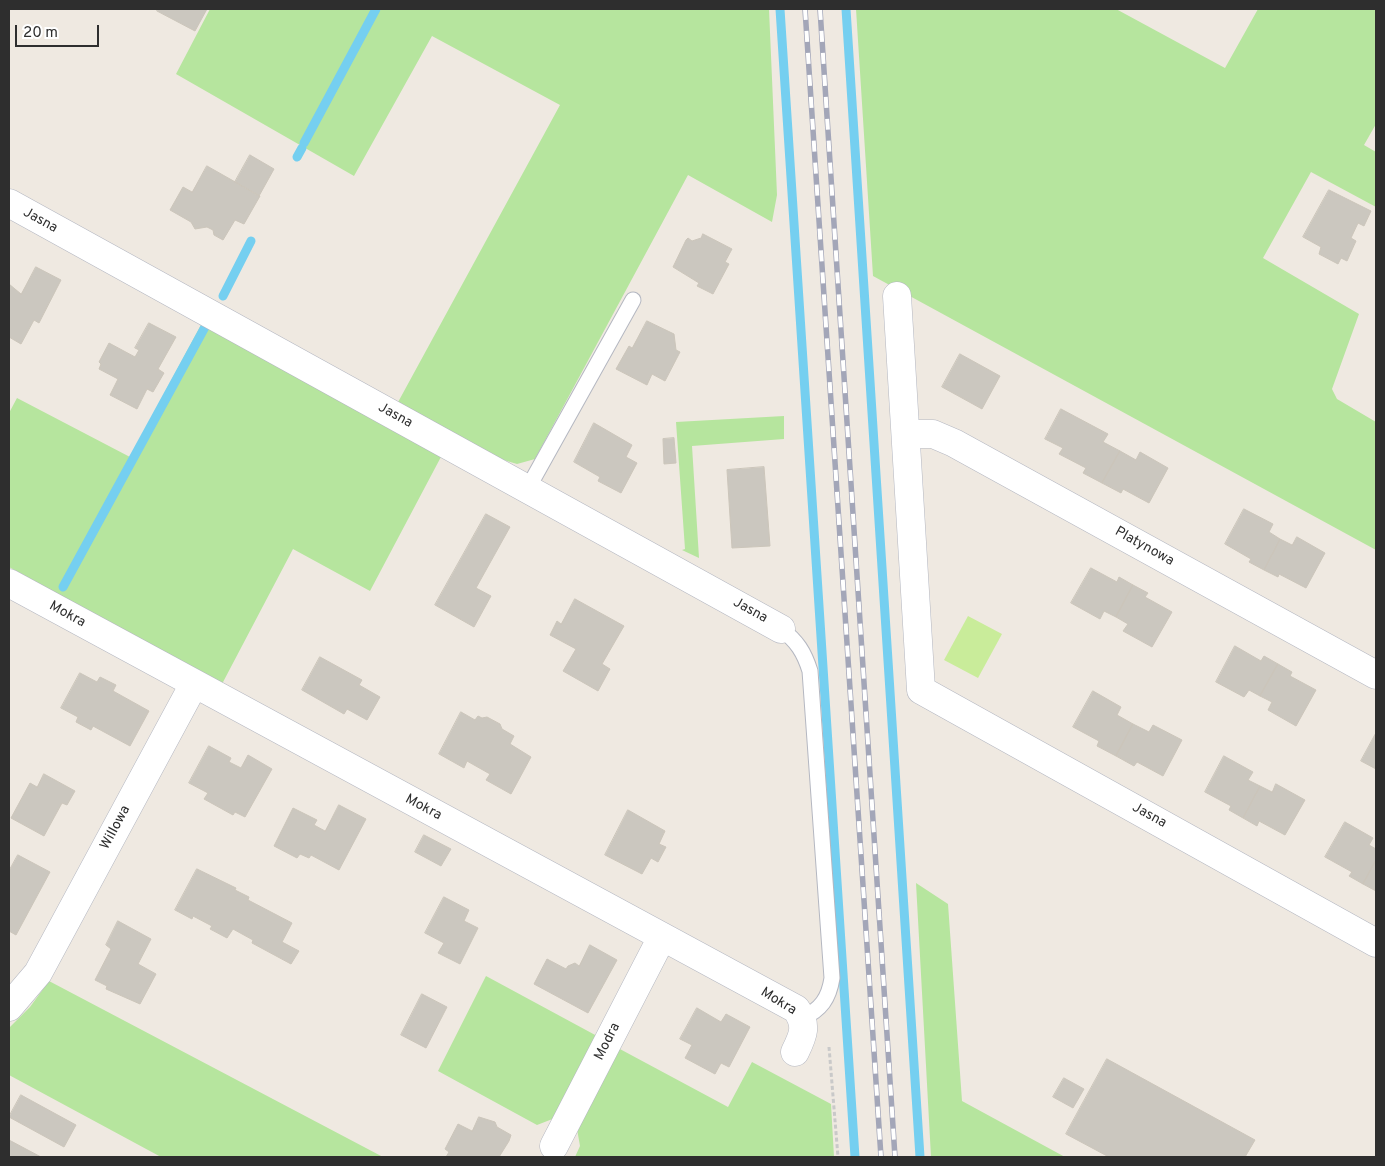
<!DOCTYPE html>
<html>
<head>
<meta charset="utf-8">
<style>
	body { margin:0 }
	#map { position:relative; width:1385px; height:1166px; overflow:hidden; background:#efe9e1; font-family:Overpass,sans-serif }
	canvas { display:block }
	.frame { position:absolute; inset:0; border:10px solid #2e2e2e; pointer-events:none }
	.scale { position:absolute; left:15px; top:25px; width:84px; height:22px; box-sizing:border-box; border:2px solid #2e2e2e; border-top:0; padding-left:6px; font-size:15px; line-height:18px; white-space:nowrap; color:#2e2e2e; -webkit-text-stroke:4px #fff; paint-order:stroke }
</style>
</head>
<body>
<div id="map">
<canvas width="1385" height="1166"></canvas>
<div class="frame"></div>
<div class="scale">20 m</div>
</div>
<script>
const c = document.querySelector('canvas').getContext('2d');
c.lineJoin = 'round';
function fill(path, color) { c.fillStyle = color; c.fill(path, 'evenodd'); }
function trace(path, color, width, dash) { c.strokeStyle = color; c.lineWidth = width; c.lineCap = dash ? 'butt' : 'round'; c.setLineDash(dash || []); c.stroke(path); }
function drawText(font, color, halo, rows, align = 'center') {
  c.font = font + ' Overpass,sans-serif'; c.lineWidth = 5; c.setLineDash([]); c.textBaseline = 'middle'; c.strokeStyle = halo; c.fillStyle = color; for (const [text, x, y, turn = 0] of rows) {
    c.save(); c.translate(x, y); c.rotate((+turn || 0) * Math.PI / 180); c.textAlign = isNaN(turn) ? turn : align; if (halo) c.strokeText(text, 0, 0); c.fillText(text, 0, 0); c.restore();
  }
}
fill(new Path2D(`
	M210,9H769L777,195L772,222L688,175L535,459L517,464L497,458L397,404L560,105L432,36L354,176L176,74Z
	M856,9H1116L1225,68L1258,9H1376V124L1364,145L1376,152V207L1311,172L1263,258L1359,314L1332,389L1337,399L1376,422V550L873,276Z
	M202,323L442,455L370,591L293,549L222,684L9,567V413L17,398L130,457Z
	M784,416V439L692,446L699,558L682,550L685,549L676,422Z
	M916,883L948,904L962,1101L1065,1157H931Z
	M486,976L597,1036L555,1118L537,1125L438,1071Z
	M49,981L383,1157H161L9,1075V1028L30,1007Z
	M618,1048L728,1107L752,1062L831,1104L834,1157H575L580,1146L577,1129Z`), '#b6e59e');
fill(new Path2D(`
	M968,616L1002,634L978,678L944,660Z`), '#c9ec9a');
trace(new Path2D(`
	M780,9L855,1157
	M846,9L920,1157
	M304,143L376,9
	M297,157L302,148
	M223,296L251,241
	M63,587L205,327`), '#75cff0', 9);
const building = new Path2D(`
	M158,9H207L195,31L157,11Z
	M250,155L274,169L259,196L235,182Z
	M207,166L260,196L244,224L235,220L223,240L214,235L213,230L207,227L195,229L191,222L170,210L183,187L192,192Z
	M1329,190L1371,211L1364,226L1358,223L1351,238L1356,241L1347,261L1341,258L1338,264L1319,254L1321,247L1303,237Z
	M703,234L732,249L725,262L729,264L713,294L697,286L699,283L673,267L686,240L688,238L692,241L701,238Z
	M36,267L61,280L39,323L34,320L21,344L9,337V284L21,294Z
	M647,321L674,334L676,350L680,352L665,381L652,374L647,385L616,369L629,346L632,348Z
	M149,323L176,337L158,369L164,373L153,392L147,389L137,409L110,395L118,379L99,369L101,364L99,362L109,343L135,357L139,350L135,348Z
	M960,354L1000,376L982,409L942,387Z
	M1061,409L1108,434L1103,442L1120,451L1102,483L1083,473L1086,468L1059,454L1063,448L1045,439Z
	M594,423L632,445L626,457L637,463L621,493L598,481L600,477L574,462Z
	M674,438L676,463L664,464L663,439Z
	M1120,451L1136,460L1140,452L1168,468L1149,503L1123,489L1121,493L1102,483Z
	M764,467L770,546L732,548L727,470Z
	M1244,509L1273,524L1269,532L1280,539L1264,570L1249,562L1251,559L1225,544Z
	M486,514L510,527L476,588L491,596L474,627L435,605Z
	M1297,537L1325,553L1306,588L1279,574L1278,577L1264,570L1280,539L1292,545Z
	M1091,568L1117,582L1119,577L1133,585L1116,617L1104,611L1100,619L1071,603Z
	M1133,585L1148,593L1145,597L1172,612L1152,647L1123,631L1128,624L1116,617Z
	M575,599L624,626L602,664L610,669L598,691L563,671L576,649L550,635L557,621L561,624Z
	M1235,646L1261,661L1264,656L1278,664L1260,696L1249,690L1244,697L1216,682Z
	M320,657L362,680L359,685L380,697L367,720L347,709L344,714L302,690Z
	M1278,664L1292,672L1290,676L1316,690L1296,726L1268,710L1272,702L1260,696Z
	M80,673L97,682L100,677L116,685L113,691L149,711L130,746L93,726L91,730L76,722L78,717L61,708Z
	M1093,691L1121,707L1117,715L1133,724L1116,756L1097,746L1099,741L1073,727Z
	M461,712L475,720L478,716L482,718L487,717L500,724L502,729L514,736L510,744L531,757L511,794L486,780L490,774L467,761L464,768L439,754Z
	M1133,724L1149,732L1153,725L1182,740L1163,776L1137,762L1134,766L1116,756Z
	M1376,733V769L1361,761Z
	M209,746L231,758L229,762L241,768L248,755L272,769L245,817L235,812L233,815L204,799L208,793L189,783Z
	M1224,756L1253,772L1248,780L1260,786L1243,818L1229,810L1231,806L1205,792Z
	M44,774L75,791L67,805L62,803L44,836L11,818L30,783L37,787Z
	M1276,784L1305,800L1285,835L1259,821L1257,826L1243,818L1260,786L1272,792Z
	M339,805L366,819L339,870L311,855L309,858L300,854L297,858L274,846L293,808L317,820L314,825L325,831Z
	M628,810L665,831L659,844L666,847L658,862L651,858L642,874L605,855Z
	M1345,822L1373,838L1369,845L1376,849V860L1363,884L1349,876L1352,872L1325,857Z
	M424,835L451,849L441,866L415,852Z
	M18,855L50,872L16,935L9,931V871Z
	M1376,860V891L1363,884Z
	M197,869L236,888L235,890L249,897L248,900L292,923L282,942L299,951L291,964L252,943L253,940L233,929L227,938L210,929L212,926L193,916L192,919L175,910Z
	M444,897L469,910L464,921L478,928L460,964L438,953L444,943L425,933Z
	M118,921L151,939L138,964L156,974L140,1004L106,989L107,986L95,980L111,949L106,945Z
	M590,945L617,960L588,1013L534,984L547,959L566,969L568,966L575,963L579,966Z
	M422,994L447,1007L426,1048L401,1035Z
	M697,1008L721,1022L726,1014L750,1027L729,1067L721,1063L715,1074L685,1058L692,1045L680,1039Z
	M1107,1059L1255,1140L1245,1157H1109L1066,1134Z
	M1064,1078L1084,1089L1073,1108L1053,1097Z
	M21,1095L76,1125L64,1147L9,1117Z
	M479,1117L495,1122L497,1127L511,1135L509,1141L499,1157H446L449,1152L445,1149L458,1124L472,1131Z
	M9,1140L41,1157H9Z`);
fill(building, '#cbc7bf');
trace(building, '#cbc5ba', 1);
const service = new Path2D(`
	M528,488L633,300
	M781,629C797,641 804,652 810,671L832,978C829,998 821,1010 802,1018`);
const minor = new Path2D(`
	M9,203L781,629
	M897,296L921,690L1376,943
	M907,434H933L954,443L1376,675
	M9,583L796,1009C808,1025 803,1036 795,1052
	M9,1007L38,973L194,684
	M554,1146L662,937`);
trace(service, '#b4b7c1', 17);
trace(minor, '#b4b7c1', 29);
trace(new Path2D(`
	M829,1047L838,1157`), '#c9c9c9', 3, [4, 2.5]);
trace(service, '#fff', 15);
trace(minor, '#fff', 28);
const rail = new Path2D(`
	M805,9L881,1157
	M820,9L895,1157`);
trace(rail, '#a3a6b8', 5.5);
trace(rail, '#fff', 4, [11]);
drawText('14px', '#2e2e2e', '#fff', [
	["Jasna",40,221,29],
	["Jasna",395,416,29],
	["Platynowa",1144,547,29],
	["Jasna",750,611,29],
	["Mokra",67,615,29],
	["Mokra",423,808,28],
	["Jasna",1149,816,29],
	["Willowa",116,828,-62],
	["Mokra",778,1002,32],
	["Modra",608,1042,-63]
]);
</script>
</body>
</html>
